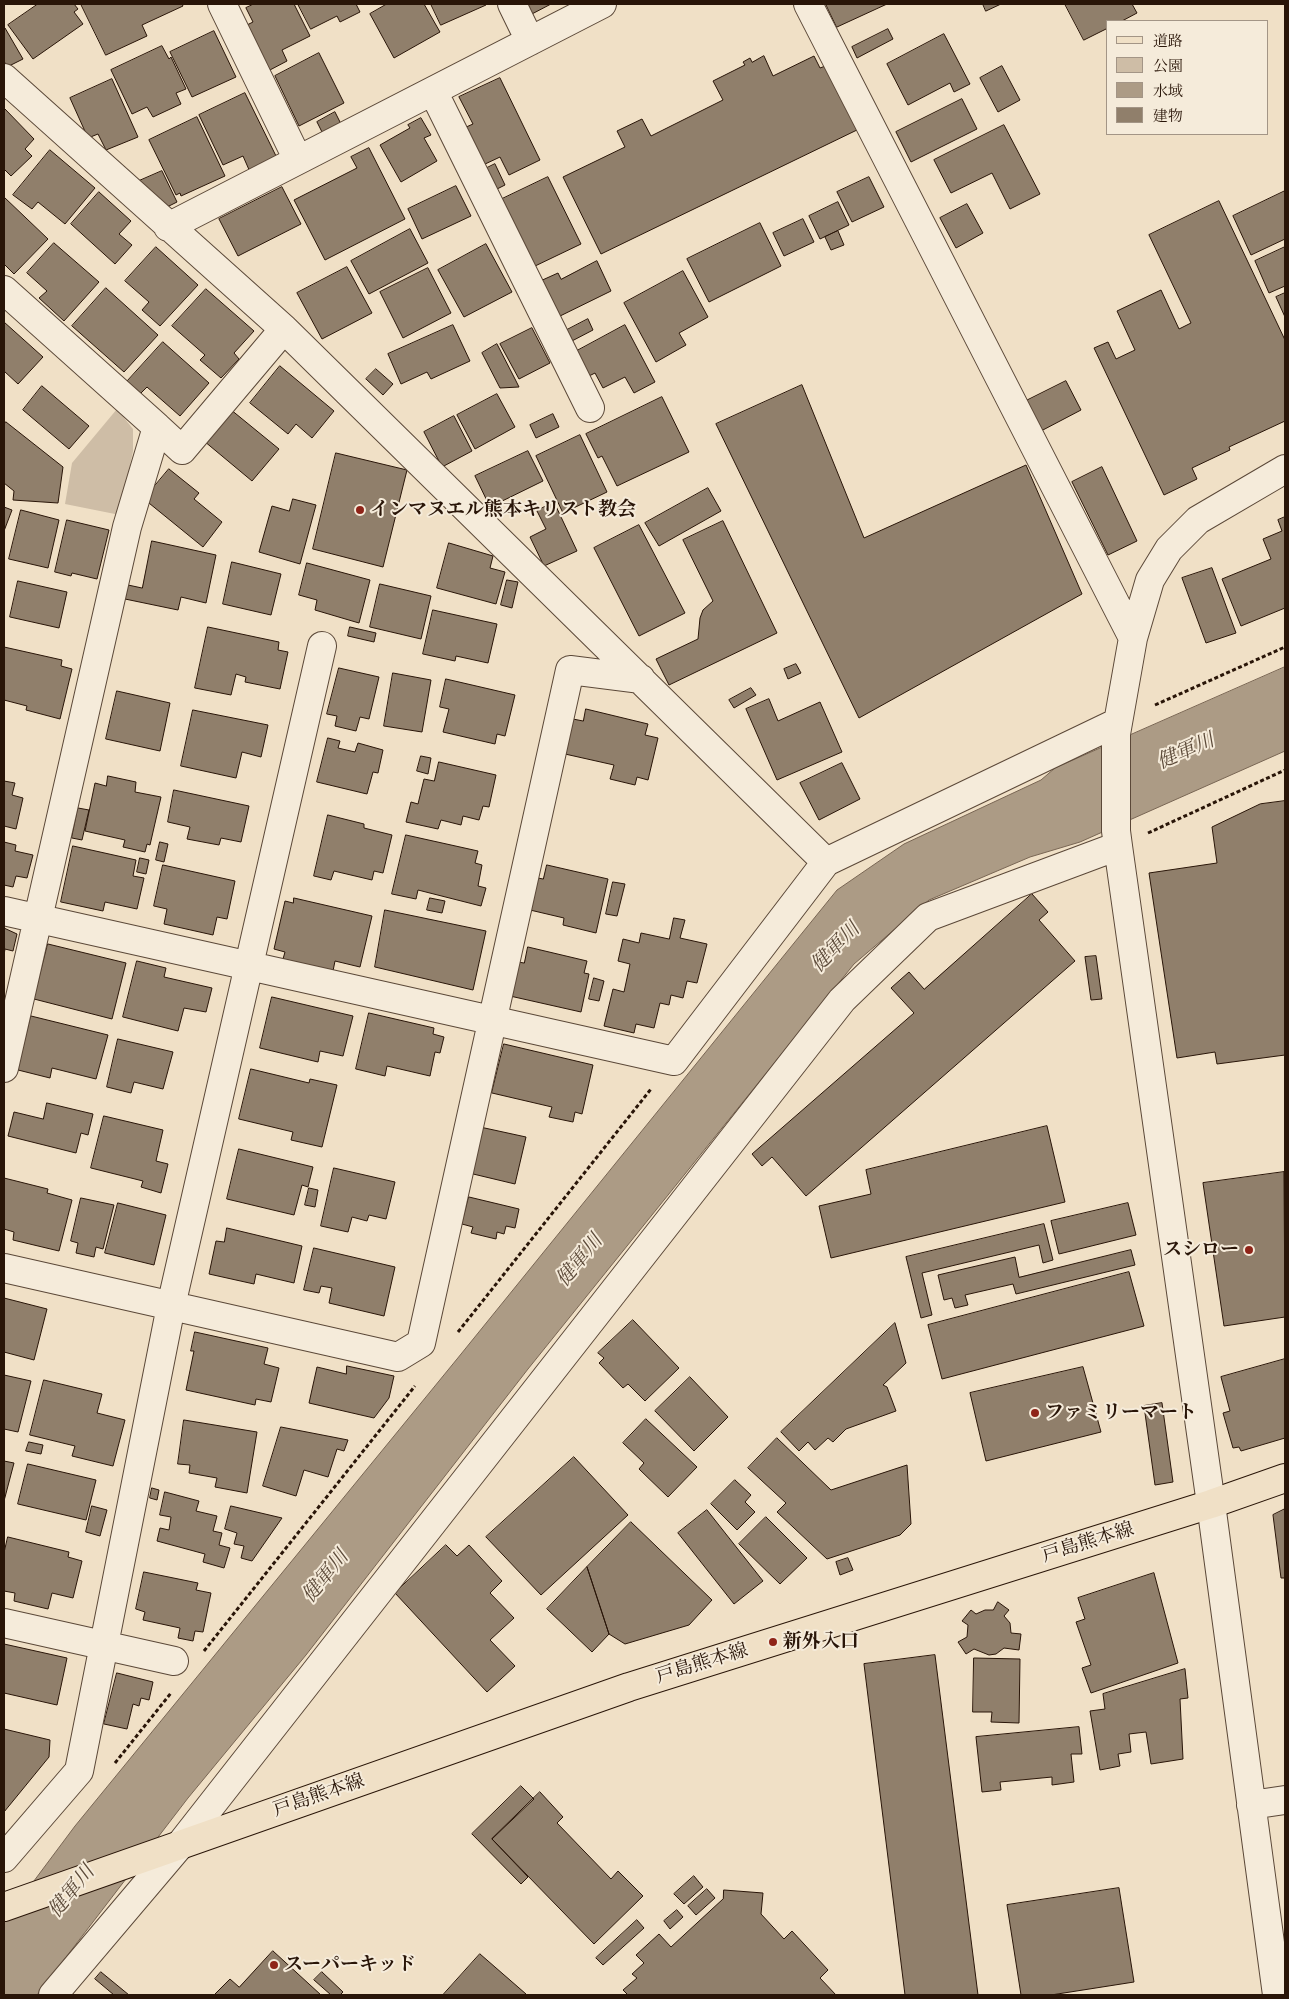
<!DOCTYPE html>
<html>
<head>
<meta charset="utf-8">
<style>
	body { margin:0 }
	#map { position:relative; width:1289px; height:1999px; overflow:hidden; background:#f0e0c6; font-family:"IM FELL French Canon","Noto Serif JP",serif }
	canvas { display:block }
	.frame { position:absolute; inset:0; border:5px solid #291508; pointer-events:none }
	.legend { position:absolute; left:1106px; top:20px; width:162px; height:115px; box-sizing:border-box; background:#f5ebda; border:1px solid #a39586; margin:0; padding:6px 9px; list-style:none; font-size:15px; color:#291508 }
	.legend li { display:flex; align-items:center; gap:10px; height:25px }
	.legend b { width:25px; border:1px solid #a39586 }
</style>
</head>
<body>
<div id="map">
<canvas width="1289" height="1999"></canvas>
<div class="frame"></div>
<ul class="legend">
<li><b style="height:6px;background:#f0e0c6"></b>道路</li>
<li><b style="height:14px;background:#cebda6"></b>公園</li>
<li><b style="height:14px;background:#ac9b85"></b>水域</li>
<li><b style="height:14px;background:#907f6b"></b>建物</li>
</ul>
</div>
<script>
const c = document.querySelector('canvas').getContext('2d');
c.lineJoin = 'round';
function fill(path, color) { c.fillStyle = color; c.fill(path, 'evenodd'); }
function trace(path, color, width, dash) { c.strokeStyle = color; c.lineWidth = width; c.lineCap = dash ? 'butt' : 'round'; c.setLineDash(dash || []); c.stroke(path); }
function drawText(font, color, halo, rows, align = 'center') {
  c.font = font + ' "IM FELL French Canon","Noto Serif JP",serif'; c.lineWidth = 4; c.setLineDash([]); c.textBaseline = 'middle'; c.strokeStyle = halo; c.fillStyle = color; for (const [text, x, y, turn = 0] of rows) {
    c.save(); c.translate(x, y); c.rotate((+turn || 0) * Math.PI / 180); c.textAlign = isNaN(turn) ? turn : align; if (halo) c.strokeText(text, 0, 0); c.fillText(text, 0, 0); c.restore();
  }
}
fill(new Path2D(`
	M117,409L133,429V451L120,515L65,504L72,463Z`), '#cebda6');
const water = new Path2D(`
	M1285,667V751L1080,842L1030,857L929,900L854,964L528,1369L306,1655L188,1798L37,1995H4V1921L75,1826L457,1359L837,890L904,844L1041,780L1055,768Z`);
fill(water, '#ac9b85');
trace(water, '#786553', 1);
const building = new Path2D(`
	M38,4H74L78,9L74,12L83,24L33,59L8,25Z
	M81,4H182L183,6L142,25L147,36L106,55Z
	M254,4H294L310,36L282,50L287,61L268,71L245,26L253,22L246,8Z
	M298,4H356L360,12L340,22L337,16L311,29Z
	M387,4H424L440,32L394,58L370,14Z
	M431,4H486V5L441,25Z
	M523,4H551L530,15Z
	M826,4H887L837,27Z
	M983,4H1001L986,11Z
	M1065,4H1132L1137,13L1122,21H1108V28L1084,40Z
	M4,28H5L23,59L7,67L4,61Z
	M888,29L893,39L857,58L852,47Z
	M214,31L236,77L192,97L170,52Z
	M944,34L970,84L954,92L950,83L908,105L887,64Z
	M162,46L169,59L171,57L186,89L176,93L181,104L153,117L147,107L132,114L111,70Z
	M319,53L344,103L299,126L275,76Z
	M764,56L773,76L814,56L820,68L828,65L859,129L601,254L563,177L625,147L617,131L642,119L651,136L723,100L713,81L745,65L743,62L750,58L752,62Z
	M1002,66L1020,100L998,112L980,78Z
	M500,78L540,160L509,175L500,157L483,165L464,128L473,124L459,97Z
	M112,79L138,137L106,150L98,134L88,138L70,98Z
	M245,93L277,158L250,172L243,156L223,165L199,115Z
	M962,99L977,129L911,162L896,132Z
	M4,108L34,139L25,149L32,156L11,176L4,169Z
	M335,112L341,124L323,134L317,122Z
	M197,117L225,176L181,196L180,193L176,195L149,140Z
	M421,118L431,135L424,138L437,161L401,182L380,145L410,128L408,125Z
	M1004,125L1040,194L1010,209L992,173L951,193L934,160Z
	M369,148L405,219L325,260L294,200L357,168L351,157Z
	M50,150L95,188L65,224L38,202L32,209L13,195Z
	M495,164L505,185L495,190L485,169Z
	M162,171L177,202L167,207L139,181Z
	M548,177L581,244L533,267L500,200Z
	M869,177L884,207L852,222L837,192Z
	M456,186L471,216L422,239L408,209Z
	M282,187L301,224L238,256L219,219Z
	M1285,191V239L1251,255L1233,216Z
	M99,192L131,221L119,234L132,245L115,264L71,224Z
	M4,197L48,239L14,274L4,264Z
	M1219,201L1285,340V421L1229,447L1230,450L1192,468L1197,479L1164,495L1094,348L1108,342L1116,359L1135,350L1117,311L1161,290L1179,329L1191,323L1149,235Z
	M838,202L849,225L820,239L809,216Z
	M967,204L983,233L956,248L940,218Z
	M803,219L814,242L784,256L773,233Z
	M760,223L781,266L709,302L687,259Z
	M410,229L428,263L369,294L351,261Z
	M838,231L844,245L831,250L825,237Z
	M54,243L99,282L64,321L39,298L47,291L27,273Z
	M486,244L512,292L464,317L438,270Z
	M156,247L198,285L160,326L142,310L149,302L125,281Z
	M1285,247V286L1269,293L1255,261Z
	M597,261L611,291L556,318L538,282L558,273L561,279Z
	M347,267L372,313L322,339L297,293Z
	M428,268L451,313L403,338L380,292Z
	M683,271L708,317L679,333L686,345L656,362L624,303Z
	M106,288L158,335L124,372L72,326Z
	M206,289L254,331L234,353L239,359L221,378L200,360L205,355L172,326Z
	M1285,293V317L1276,297Z
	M588,319L593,330L570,342L565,331Z
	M4,322L43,357L18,384L4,371Z
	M453,325L470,361L431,379L427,372L401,384L388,354Z
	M625,325L655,382L634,393L625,377L603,388L595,373L589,376L575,352Z
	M532,328L550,363L519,379L500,344Z
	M163,342L209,383L180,416L147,387L136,398L123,386Z
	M497,344L515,379L519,387L500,388L482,353Z
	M280,366L334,411L312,438L296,424L288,434L250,403Z
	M376,369L393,384L383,395L366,379Z
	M1066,381L1081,410L1041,431L1026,401Z
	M802,385L864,538L1026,465L1082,594L859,718L716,424Z
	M42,386L89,426L69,449L23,410Z
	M497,394L515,427L475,449L457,415Z
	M662,397L689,452L617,486L602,456L598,458L586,434Z
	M230,409L279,449L252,481L204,441Z
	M553,414L559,427L536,438L530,425Z
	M454,416L472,451L442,467L424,432Z
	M6,422L63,467L58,503L13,500L14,491L4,483V425Z
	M580,435L607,492L563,513L536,456Z
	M528,451L543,481L490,507L475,476Z
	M336,453L407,470L383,567L313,549Z
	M1102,467L1137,541L1108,555L1072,482Z
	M169,469L199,493L194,499L222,522L203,547L144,499Z
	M708,488L721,511L659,546L645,523Z
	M293,499L316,505L300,564L259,552L272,506L289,511Z
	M554,502L577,551L544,566L530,537L546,529L537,511Z
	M4,507L12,510L4,531Z
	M21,510L59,520L48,568L9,559Z
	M1285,517V608L1241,626L1222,579L1271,559L1263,539L1282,531L1278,520Z
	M67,520L109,530L97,579L72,573L71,576L55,572Z
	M723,521L777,633L669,685L656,659L698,639L700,618L703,610L713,601L683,540Z
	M639,525L685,613L639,636L594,548Z
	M152,541L216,555L206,603L181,597L178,610L125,599L128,585L142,588Z
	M449,543L493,556L490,568L505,572L496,604L437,588Z
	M232,562L281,574L271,615L223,604Z
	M307,563L370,580L359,623L315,610L317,600L299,595Z
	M1212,568L1236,633L1206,643L1182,578Z
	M507,580L518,582L512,608L501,605Z
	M18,581L67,592L59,628L10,617Z
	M380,584L431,596L421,639L370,627Z
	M433,610L497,624L488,663L456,656L455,661L423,654Z
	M208,627L279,642L278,650L288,652L280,689L245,682L246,677L236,674L231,695L195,688Z
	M350,627L376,633L374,642L348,636Z
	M4,647L62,660L61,666L72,669L60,719L26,710L27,706L4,700Z
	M796,664L801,673L788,679L784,669Z
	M339,668L379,677L369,719L360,717L356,731L335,726L337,716L327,714Z
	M393,673L431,680L422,732L384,726Z
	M446,679L515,695L505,736L497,734L495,744L443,732L449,709L440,707Z
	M751,688L756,695L734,708L729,700Z
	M117,691L170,703L160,751L106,739Z
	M769,699L778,721L820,702L842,752L777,780L746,709Z
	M586,709L648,724L645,735L658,738L648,780L637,777L635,785L610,779L614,765L565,754L573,719L583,721Z
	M193,710L268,725L261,757L242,752L236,778L181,766Z
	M328,738L340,741L338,748L355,752L358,743L383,750L378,773L373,772L367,794L317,782Z
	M421,756L431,758L428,774L417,771Z
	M439,762L496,775L489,807L483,806L479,820L463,816L461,825L441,820L438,829L406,822L411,802L418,804L424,779L434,781Z
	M842,763L860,799L819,820L800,783Z
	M108,776L136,782L135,792L161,797L150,845L147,844L145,852L123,847L125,840L85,831L95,783L106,786Z
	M4,781L15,783L12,795L23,798L16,829L4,826Z
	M174,790L249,806L241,842L221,838L219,845L187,839L190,827L168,822Z
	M1285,801V1055L1217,1064L1215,1052L1177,1058L1149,873L1217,863L1212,827L1260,804Z
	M78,808L89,810L82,840L72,838Z
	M328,815L364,824V828L392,835L383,873L374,871L372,880L334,871L331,880L314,876Z
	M406,835L478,851L475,863L482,865L478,886L486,888L481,906L418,890L416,899L392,894Z
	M4,842L16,845L15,851L33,855L27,878L16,876L13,887L4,885Z
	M160,842L168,844L164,862L156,860Z
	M73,846L136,860L133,876L144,878L137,909L105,902L103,911L61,902Z
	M140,858L149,860L146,874L137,872Z
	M163,865L235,881L227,919L217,917L213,935L164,924L167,909L154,906Z
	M547,865L608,879L596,933L563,925L564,918L530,910L538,878L543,879Z
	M613,882L625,884L617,916L606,914Z
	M1032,894L1048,912L1039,920L1075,961L806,1196L772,1157L762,1166L752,1154L914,1013L891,988L909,972L924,989Z
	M294,898L372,916L360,967L335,961L333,971L283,959L285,952L274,949L285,901L293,903Z
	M430,898L445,901L442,913L427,910Z
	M385,910L486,931L473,990L375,967Z
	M674,918L685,920L680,938L707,944L697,983L687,981L683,998L671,995L669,1005L660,1003L654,1028L636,1024L634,1033L604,1026L613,989L624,992L630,964L618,961L623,939L639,943L641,933L669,939Z
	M4,928L17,934L13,951L5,949L4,955Z
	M48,944L126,963L112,1019L34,999Z
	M528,947L587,961L584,973L589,974L581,1012L510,996L518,962L524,963Z
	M1096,956L1102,999L1091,1000L1085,957Z
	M137,961L166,968L164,977L212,988L206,1012L184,1008L178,1031L123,1017Z
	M594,978L604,981L599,1001L589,999Z
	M272,997L353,1016L343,1056L320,1051L318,1062L260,1048Z
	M369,1013L434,1028L433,1034L444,1037L440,1053L435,1052L430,1076L387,1066L385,1076L356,1069Z
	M31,1016L108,1035L96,1079L52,1068L50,1078L18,1070Z
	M118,1039L173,1052L163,1089L134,1082L131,1093L107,1087Z
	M504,1044L593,1065L582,1114L575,1112L573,1122L549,1117L552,1107L492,1093Z
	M251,1069L309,1083L310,1079L337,1085L322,1147L291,1140L293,1132L239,1119Z
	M47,1103L93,1114L88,1135L81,1133L76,1153L8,1136L14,1112L43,1119Z
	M104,1116L163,1130L156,1161L168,1164L161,1193L141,1187L143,1181L91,1168Z
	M1047,1126L1065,1202L831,1258L819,1206L871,1194L866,1170Z
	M480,1127L526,1137L515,1184L469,1173Z
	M239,1149L313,1167L308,1187L302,1185L294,1215L227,1199Z
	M334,1168L395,1182L386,1219L369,1215L367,1221L352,1217L348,1232L321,1226Z
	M1284,1172L1285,1317L1224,1326L1203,1183Z
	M4,1178L48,1189L47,1193L72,1200L59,1251L13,1240L14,1232L4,1229Z
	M309,1188L318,1190L315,1207L305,1205Z
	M469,1197L519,1209L515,1228L506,1226L504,1234L497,1232L496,1239L471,1233L473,1227L462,1224Z
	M81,1198L114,1205L103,1249L96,1247L94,1257L76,1253L78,1243L71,1241Z
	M118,1203L166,1215L154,1265L105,1253Z
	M1128,1203L1136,1235L1059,1254L1051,1221Z
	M1044,1224L1053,1260L1043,1263L1039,1245L922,1273L932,1315L921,1318L906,1257Z
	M227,1228L302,1246L294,1283L256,1274L254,1284L209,1274L216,1241L224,1242Z
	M314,1248L395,1267L384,1316L329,1303L332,1288L321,1286L319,1293L304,1290Z
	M1131,1250L1135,1265L1016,1294L1013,1284L965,1295L968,1305L955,1308L952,1298L944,1300L938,1275L1015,1257L1019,1277Z
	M1129,1272L1144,1326L942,1379L928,1325Z
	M4,1298L47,1309L34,1360L4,1352Z
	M633,1320L679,1368L645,1401L628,1384L623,1388L599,1363L604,1358L598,1353Z
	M895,1323L906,1363L883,1385L887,1387L896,1411L846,1429L833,1442L828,1438L815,1450L808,1442L799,1451L781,1432Z
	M195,1332L268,1348L264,1364L279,1368L271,1402L256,1399L255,1405L186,1390L194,1351H191Z
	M1285,1359V1438L1241,1451L1239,1447L1233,1448L1223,1413L1230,1411L1221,1377Z
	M347,1366L394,1376L389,1398L374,1418L309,1403L317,1367L346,1374Z
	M1083,1367L1101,1432L986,1461L970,1393Z
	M4,1375L31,1381L18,1432L4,1429Z
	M690,1377L728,1417L694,1451L655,1411Z
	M44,1380L102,1394L97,1413L125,1420L113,1466L72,1456L75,1446L30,1435Z
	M1162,1403L1173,1482L1155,1485L1144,1406Z
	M646,1419L697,1467L668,1497L639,1469L644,1463L623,1443Z
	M184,1420L257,1432L247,1493L215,1487L217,1478L189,1473L190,1465L178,1464Z
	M281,1427L348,1440L344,1451L337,1449L328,1477L304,1470L296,1496L263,1486Z
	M777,1438L831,1490L907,1465L911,1524L900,1535L827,1559L777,1512L786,1503L748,1468Z
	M29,1442L43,1445L41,1454L26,1451Z
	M574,1457L628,1515L541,1595L486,1537Z
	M4,1461L14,1463L4,1501Z
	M28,1464L96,1480L86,1520L18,1504Z
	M735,1480L751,1495L745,1502L755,1512L737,1530L711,1504Z
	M152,1488L159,1490L157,1500L150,1498Z
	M165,1492L199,1501L196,1511L217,1516L213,1531L222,1533L219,1545L230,1548L224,1568L203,1562L205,1554L157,1541L160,1528L169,1530L171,1517L160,1515Z
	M92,1506L107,1510L100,1536L86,1532Z
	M231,1506L282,1518L252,1561L241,1558L244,1546L234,1544L237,1533L225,1529Z
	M1285,1509V1578H1281L1273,1515Z
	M707,1510L763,1581L734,1604L678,1533Z
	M766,1517L807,1558L780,1584L739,1544Z
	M631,1522L712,1600L689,1625L625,1644L609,1634L587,1567Z
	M8,1537L69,1552L68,1557L82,1561L73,1598L52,1593L48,1609L14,1601L15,1593L4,1591V1553Z
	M446,1545L457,1556L469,1545L502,1581L490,1593L514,1618L490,1640L515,1666L487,1692L395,1593Z
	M848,1558L853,1570L840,1575L836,1562Z
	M587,1567L609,1634L592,1652L547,1609Z
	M144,1572L198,1583L196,1590L211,1593L203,1632L195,1631L193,1641L178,1638L180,1628L143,1620L145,1612L136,1609Z
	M1154,1573L1178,1663L1091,1693L1082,1668L1091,1665L1076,1622L1085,1619L1078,1598Z
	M998,1602L1009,1610L1004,1616L1010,1623L1011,1633L1021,1634L1019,1650L1004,1648L996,1654L989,1655L974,1649L966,1654L958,1642L967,1637L968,1625L962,1621L971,1610L976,1614L985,1610H993Z
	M4,1644L67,1658L57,1705L4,1693Z
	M935,1655L978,1995H905L864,1664Z
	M974,1658L1020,1659L1019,1723L991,1722L992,1712H973Z
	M1185,1669L1188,1698L1180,1699L1183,1759L1151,1764L1146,1732L1129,1734L1131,1752L1118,1754L1120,1766L1100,1770L1090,1711L1105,1709L1103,1694Z
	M117,1673L153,1682L149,1700L141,1698L139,1706L133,1704L127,1729L104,1724Z
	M1079,1727L1082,1754H1071L1074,1782L1052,1785V1777L1000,1782L1001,1790L982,1792L976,1737Z
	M4,1729L50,1740L49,1757L4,1812Z
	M521,1786L534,1799L492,1839L528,1877L521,1884L472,1834Z
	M540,1792L563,1817L557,1823L611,1879L618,1871L643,1896L594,1944L492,1839Z
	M694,1876L703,1887L684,1904L674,1894Z
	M1119,1888L1134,1982L1051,1995H1021L1007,1905Z
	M707,1889L715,1898L696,1915L688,1906Z
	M724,1890L763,1893L761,1914L784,1939L792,1931L828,1970L820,1978L836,1995H628L623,1990L637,1978L632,1974L644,1963L636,1955L659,1934L671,1947L723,1899Z
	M677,1910L683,1917L670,1929L664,1921Z
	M637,1920L644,1928L603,1965L596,1958Z
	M273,1951L321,1995H214L230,1979L239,1987Z
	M480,1954L526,1994L524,1995H443Z
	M101,1972L129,1995H114L95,1979Z
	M322,1972L343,1992L340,1995H331L314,1980Z`);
fill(building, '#907f6b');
trace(building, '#291508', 1);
const minor = new Path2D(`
	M222,4L298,160
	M512,4L530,41
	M808,4L1133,638
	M4,78L284,329L826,862
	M433,91L590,408
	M168,227L602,4
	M4,290L157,427L127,527L4,1068
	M157,427L182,450L284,329
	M4,911L674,1061L826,862L1118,722
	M4,1268L398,1357L421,1343L570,670L641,679
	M4,1623L174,1661
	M1251,1805L1285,1800
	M4,1858L79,1771L171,1306L322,646
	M53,1995L180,1845L842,1000L928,917L1118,846
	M1277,1995L1211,1504L1118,846L1116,831V734L1133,638L1150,580L1169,549L1198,520L1285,469`);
const major = new Path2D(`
	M4,1907L629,1687L1211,1504L1285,1478`);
trace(minor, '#5b4838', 30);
trace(major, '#291508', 30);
trace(new Path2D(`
	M1155,705L1285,647
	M1148,833L1285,770
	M458,1332L651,1089
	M204,1651L415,1386
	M115,1763L171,1693`), '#291508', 3, [4, 2.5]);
trace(minor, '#f5ebda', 28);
trace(major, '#f0e0c6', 28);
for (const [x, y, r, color] of [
	[360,510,5,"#8f2418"],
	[1249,1250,5,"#8f2418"],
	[1035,1413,5,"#8f2418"],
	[773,1642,5,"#8f2418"],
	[274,1965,5,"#8f2418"]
]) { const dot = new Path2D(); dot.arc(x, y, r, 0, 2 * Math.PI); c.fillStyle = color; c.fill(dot); trace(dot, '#f5ebda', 2); }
drawText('bold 19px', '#291508', '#f5ebda', [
	["インマヌエル熊本キリスト教会",370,510],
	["スシロー",1239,1250,"right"],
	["ファミリーマート",1045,1413],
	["新外入口",783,1642],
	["スーパーキッド",284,1965]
], 'left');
drawText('19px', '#291508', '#f5ebda', [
	["戸島熊本線",1088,1543,-17],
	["戸島熊本線",702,1664,-17],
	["戸島熊本線",319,1796,-19]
]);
drawText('italic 20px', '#5d4b3a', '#f5ebda', [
	["健軍川",1186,752,-24],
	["健軍川",836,948,-46],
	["健軍川",580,1261,-51],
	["健軍川",326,1577,-51],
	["健軍川",72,1892,-51]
]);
</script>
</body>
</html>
